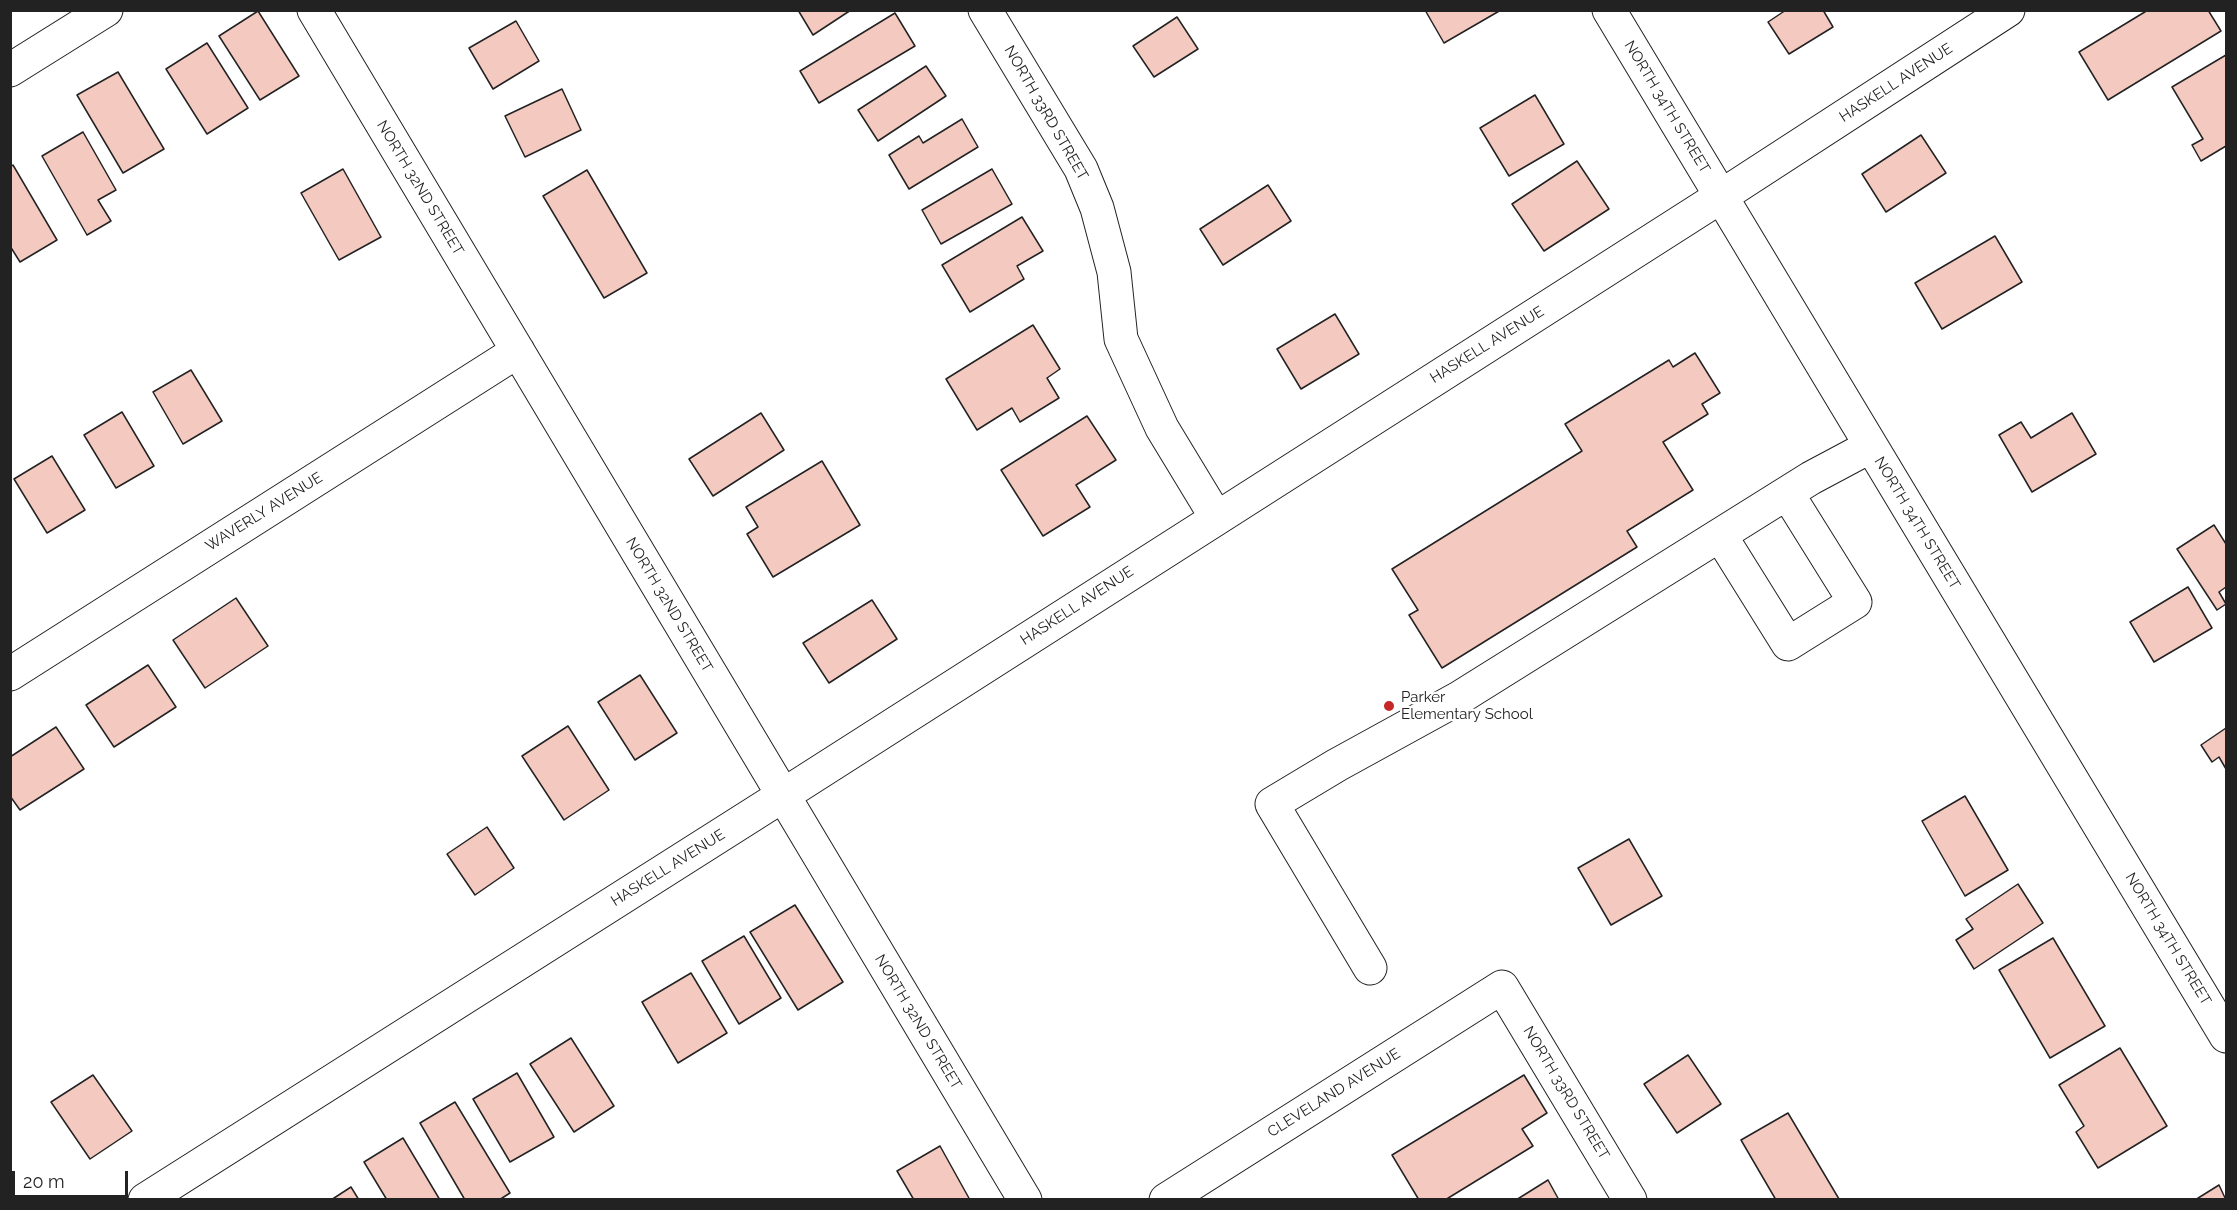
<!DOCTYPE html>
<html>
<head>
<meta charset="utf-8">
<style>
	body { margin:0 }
	#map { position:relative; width:2237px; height:1210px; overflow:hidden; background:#fff; font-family:Raleway,sans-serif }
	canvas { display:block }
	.frame { position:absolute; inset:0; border:12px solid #222; pointer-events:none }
	.scale { position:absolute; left:12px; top:1171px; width:116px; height:27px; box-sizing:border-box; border:3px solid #222; border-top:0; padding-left:8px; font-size:18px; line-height:21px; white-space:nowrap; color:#222; -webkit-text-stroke:4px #fff; paint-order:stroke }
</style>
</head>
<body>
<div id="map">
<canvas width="2237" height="1210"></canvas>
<div class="frame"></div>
<div class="scale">20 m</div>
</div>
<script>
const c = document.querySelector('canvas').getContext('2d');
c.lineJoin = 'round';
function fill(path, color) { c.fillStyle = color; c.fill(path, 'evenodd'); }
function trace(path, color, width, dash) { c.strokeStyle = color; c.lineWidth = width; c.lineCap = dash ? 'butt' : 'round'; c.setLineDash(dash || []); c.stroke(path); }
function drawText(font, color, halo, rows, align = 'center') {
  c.font = font + ' Raleway,sans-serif'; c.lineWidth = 4.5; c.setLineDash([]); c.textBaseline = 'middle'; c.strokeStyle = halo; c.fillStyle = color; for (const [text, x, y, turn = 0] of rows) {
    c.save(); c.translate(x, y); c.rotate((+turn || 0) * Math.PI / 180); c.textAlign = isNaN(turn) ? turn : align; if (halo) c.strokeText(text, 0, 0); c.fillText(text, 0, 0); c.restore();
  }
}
const building = new Path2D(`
	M798,10H851L813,35Z
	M1425,10H1501L1444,43Z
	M1786,10H1823L1833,27L1789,54L1768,22Z
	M2148,10H2208L2221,31L2108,100L2079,52Z
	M258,11L299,76L260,100L219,36Z
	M895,13L915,46L819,103L800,71Z
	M1177,17L1198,49L1154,77L1133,46Z
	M516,21L539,61L493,89L469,48Z
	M207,43L248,108L207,134L166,69Z
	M2226,55V146L2201,161L2192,145L2203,139L2172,87Z
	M926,66L946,96L878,141L858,110Z
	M118,72L164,149L123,173L77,95Z
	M562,89L581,130L525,157L505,116Z
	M1535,95L1564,144L1509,176L1480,128Z
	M962,119L978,147L909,189L889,155L919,136L923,143Z
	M83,132L116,190L98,200L111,221L87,235L42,156Z
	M1921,135L1946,173L1886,212L1862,174Z
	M1577,161L1609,209L1544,251L1512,204Z
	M13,165L57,240L20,262L10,246V167Z
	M343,169L381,237L339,260L301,193Z
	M992,169L1012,204L941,244L922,210Z
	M587,170L647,273L604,298L543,196Z
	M1268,185L1291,221L1223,265L1200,229Z
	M1022,217L1043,251L1017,266L1024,279L970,312L942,265Z
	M1995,236L2022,282L1942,329L1915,283Z
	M1335,314L1359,354L1301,389L1277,349Z
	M1033,325L1060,369L1047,378L1059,398L1020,422L1012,408L977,430L946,379Z
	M1695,353L1720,393L1702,404L1708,414L1663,442L1693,490L1627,531L1637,547L1442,668L1409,615L1418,610L1392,569L1582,451L1565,424L1669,360L1673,367Z
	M191,370L222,421L183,444L153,392Z
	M122,412L154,466L116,488L84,435Z
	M761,413L784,450L713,496L689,459Z
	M2072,413L2096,454L2032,492L1999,435L2021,422L2031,438Z
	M1087,416L1116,460L1076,485L1090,507L1043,536L1001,470Z
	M52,456L85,510L47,533L14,479Z
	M822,461L860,525L773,577L747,534L758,527L746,507Z
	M2214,525L2226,544V587L2219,592L2226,604L2217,610L2177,549Z
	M2188,587L2212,628L2154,662L2130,622Z
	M236,598L268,646L205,688L173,640Z
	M872,600L897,639L829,683L803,643Z
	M148,665L176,707L114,747L86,705Z
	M640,675L677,733L635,760L598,702Z
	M568,726L609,790L564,820L522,756Z
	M56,727L84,769L20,810L10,796V757Z
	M2226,728V769L2219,757L2212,762L2201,745Z
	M1965,796L2008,870L1965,896L1922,821Z
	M487,827L514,868L475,895L447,854Z
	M1629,839L1662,896L1611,925L1578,868Z
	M2018,884L2043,923L1974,969L1956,940L1973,929L1966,919Z
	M795,905L843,982L798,1010L750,932Z
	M744,936L781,998L739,1024L702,961Z
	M2053,938L2105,1026L2050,1058L1999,970Z
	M691,973L727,1033L678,1063L642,1002Z
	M571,1038L614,1106L574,1132L530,1064Z
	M2120,1048L2167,1126L2098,1168L2076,1132L2084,1126L2059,1085Z
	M1688,1055L1721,1104L1677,1133L1644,1084Z
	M517,1073L554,1137L510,1162L473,1099Z
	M93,1075L132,1131L90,1159L51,1102Z
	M1524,1075L1547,1113L1522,1129L1533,1146L1445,1200H1419L1392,1155Z
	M455,1102L510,1193L499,1200H465L420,1123Z
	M1788,1113L1839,1199L1838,1200H1776L1741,1140Z
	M403,1138L440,1200H387L364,1162Z
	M940,1146L970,1200H914L897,1171Z
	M1548,1180L1559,1200H1516Z
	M2219,1185L2226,1200H2195Z
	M351,1187L359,1200H331Z`);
fill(building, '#f3c9c0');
trace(building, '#222', 1.5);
const minor = new Path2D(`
	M314,10L1025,1200
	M985,10L1081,169L1097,208L1114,272L1121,339L1162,428L1216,517
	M1609,10L2226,1036
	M10,70L106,10
	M1720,535L1788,644L1855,602L1787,493
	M10,674L518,351
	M1370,968L1272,804L1337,765L1459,698L1811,478L1871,446
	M145,1200L782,796L1720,197L2008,10
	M1166,1200L1502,987L1630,1200`);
trace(minor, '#222', 35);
trace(minor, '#fff', 33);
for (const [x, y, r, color] of [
	[1389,706,6,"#c62828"]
]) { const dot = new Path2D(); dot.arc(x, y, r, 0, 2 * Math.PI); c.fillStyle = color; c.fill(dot); trace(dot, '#fff', 2); }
drawText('15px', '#222', '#fff', [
	["HASKELL AVENUE",1896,83,-33],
	["NORTH 34TH STREET",1667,107,59],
	["NORTH 33RD STREET",1046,113,60],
	["NORTH 32ND STREET",420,188,59],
	["HASKELL AVENUE",1487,345,-32],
	["WAVERLY AVENUE",264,512,-32],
	["NORTH 34TH STREET",1917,523,59],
	["NORTH 32ND STREET",669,605,59],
	["HASKELL AVENUE",1077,606,-33],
	["HASKELL AVENUE",668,868,-32],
	["NORTH 34TH STREET",2168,939,59],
	["NORTH 32ND STREET",918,1022,59],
	["CLEVELAND AVENUE",1334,1093,-32],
	["NORTH 33RD STREET",1566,1093,59]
]);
drawText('15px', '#222', '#fff', [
	["Parker",1401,697],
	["Elementary School",1401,714]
], 'left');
</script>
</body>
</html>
